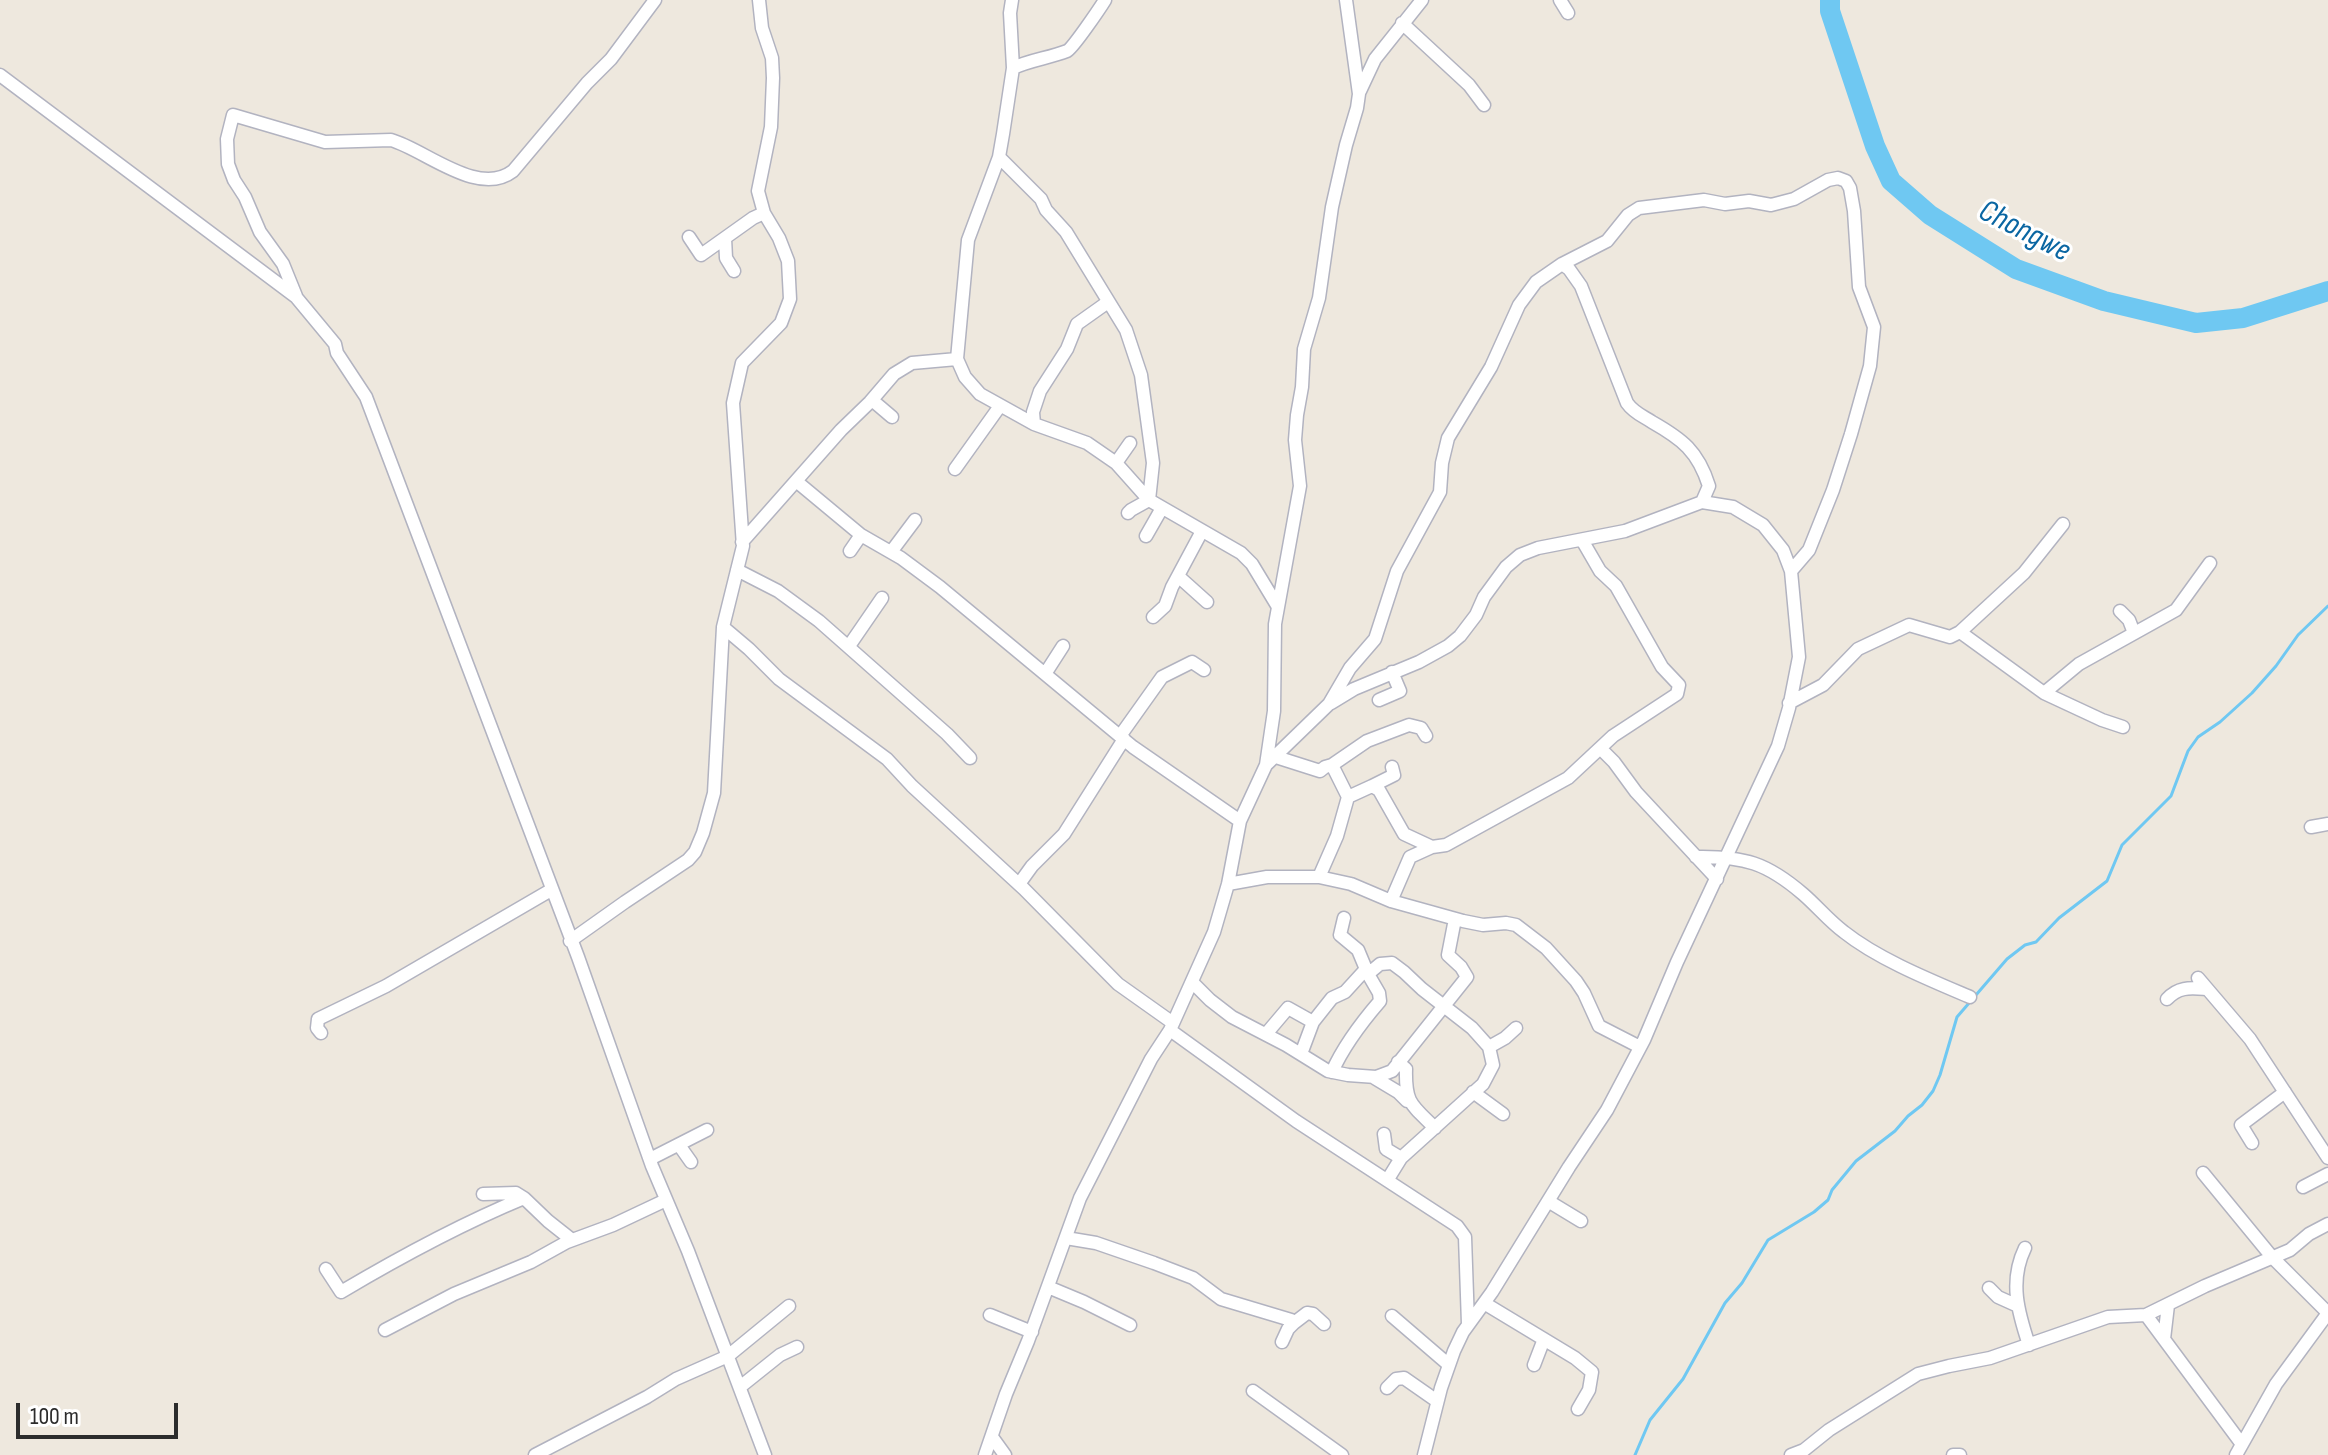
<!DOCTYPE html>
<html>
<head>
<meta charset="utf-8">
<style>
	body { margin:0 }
	#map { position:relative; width:2328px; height:1455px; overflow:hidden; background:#eee8de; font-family:"Sofia Sans Condensed",sans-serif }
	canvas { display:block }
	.scale { position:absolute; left:16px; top:1403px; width:162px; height:36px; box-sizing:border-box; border:4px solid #2c2c2c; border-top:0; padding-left:10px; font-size:24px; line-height:28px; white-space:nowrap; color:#2c2c2c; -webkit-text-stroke:6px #fff; paint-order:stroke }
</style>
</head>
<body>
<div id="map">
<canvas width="2328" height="1455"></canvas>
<div class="scale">100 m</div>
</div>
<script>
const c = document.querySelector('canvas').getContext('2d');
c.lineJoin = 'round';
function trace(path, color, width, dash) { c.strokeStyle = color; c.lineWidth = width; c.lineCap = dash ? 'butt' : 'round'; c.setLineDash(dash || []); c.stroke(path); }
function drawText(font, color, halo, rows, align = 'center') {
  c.font = font + ' "Sofia Sans Condensed",sans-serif'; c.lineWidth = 6; c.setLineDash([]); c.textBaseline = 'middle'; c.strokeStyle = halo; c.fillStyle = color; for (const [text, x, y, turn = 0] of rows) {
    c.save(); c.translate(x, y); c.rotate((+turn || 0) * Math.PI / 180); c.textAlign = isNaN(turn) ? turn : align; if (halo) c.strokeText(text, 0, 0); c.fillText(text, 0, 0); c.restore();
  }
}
trace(new Path2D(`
	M1635,1455L1650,1420L1683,1379L1725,1303L1742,1283L1768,1240L1814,1212L1828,1200L1832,1190L1856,1161L1895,1131L1908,1116L1922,1105L1933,1091L1940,1075L1957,1017L2007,959L2025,945L2036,942L2059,918L2107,881L2122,845L2171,796L2188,751L2198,737L2220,722L2252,693L2276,666L2298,635L2328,606`), '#6fc8f2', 3);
trace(new Path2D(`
	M1830,0V11L1875,146L1891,181L1930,215L2016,269L2104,301L2196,323L2243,318L2328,291`), '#6fc8f2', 20);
const minor = new Path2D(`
	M1012,0L1010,13L1013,68L1003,134L999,157L968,240L957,359L965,377L980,394L1034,424L1087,443L1116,463L1149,500L1241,553L1252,564L1278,607
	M1560,0L1568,13
	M1402,23L1469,85L1484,105
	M1013,68C1030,60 1049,58 1067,51C1073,48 1100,8 1105,0
	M0,75L296,297L335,344L337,353L366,397L578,957L652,1166L688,1251L765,1455
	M1360,91L1375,59L1422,0
	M999,157L1041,199L1046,210L1066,232L1126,330L1141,375L1153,463L1149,500L1131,510L1128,513
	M689,237L701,255L753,218L764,213
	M725,238L726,258L734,271
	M1562,264L1569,269L1581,286L1627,403C1634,413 1643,416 1652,422C1682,439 1698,451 1709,486L1702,502
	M296,296L283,264L260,232L245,197L234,180L228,164L227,139L233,115L325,142L391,140C424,149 478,198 513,171L587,83L611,59L655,0
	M872,400L892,417
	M1034,424L1033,412L1040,391L1067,349L1077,324L1108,302
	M1116,463L1130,443
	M955,469L1000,406
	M796,481L861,535
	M1146,536L1162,508
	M742,542L841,430L870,402L894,374L912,363L957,359
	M850,551L861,535L901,558L940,587L1133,747L1240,821
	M891,552L915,520
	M737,570L778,591L819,621L947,734L970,758
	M1178,576L1207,602
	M2120,611L2129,620L2134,633
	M1153,617L1165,606L1172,587L1202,531
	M723,627L749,649L779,679L887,759L912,786L1024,889L1118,984L1173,1023
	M1960,632L2044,693L2102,720L2123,727
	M849,646L882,598
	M1045,674L1063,646
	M2044,693L2079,664L2176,610L2210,563
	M1379,700L1400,691L1392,672
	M1331,703L1354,689L1419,662L1448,646L1460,636L1476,615L1484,597L1506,567L1520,555L1538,548L1625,531L1702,502L1733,507L1763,525L1783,550L1791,571L1799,657L1789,708L1778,746L1677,962L1644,1040L1607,1110L1569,1167L1492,1292L1463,1332L1454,1351L1441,1388L1424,1455
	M1789,703L1823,685L1858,649L1909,625L1950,637L1960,632L2024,573L2063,524
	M1120,736L1162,677L1192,662L1204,670
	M1600,748L1614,762L1636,792L1717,879
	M1276,757L1320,771L1325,767L1332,765L1348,797L1337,836L1319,877
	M1266,765L1274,711L1275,624L1300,486L1295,440L1297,415L1302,387L1304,349L1319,298L1332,207L1346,145L1357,108L1359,94L1346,0
	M1332,765L1367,741L1409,725L1421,728L1426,736
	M1372,786L1394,775L1392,767
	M1348,797L1372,786L1379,790L1404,834L1432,847
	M2311,827L2328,824
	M1696,857C1744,856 1767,863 1803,894C1817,906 1829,921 1844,932C1878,959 1930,980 1970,997
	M1019,884L1032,866L1064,834L1124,739
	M1228,884L1267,877H1319L1351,884L1391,901L1463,921L1483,925L1506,923L1516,925L1546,948L1576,981L1584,993L1599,1026L1640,1047
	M1391,901L1410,857L1432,847L1446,845L1568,778L1613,736L1677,694L1679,685L1662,667L1616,586L1600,571L1582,540
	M1344,918L1340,935L1358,950L1368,974L1380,964L1392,963L1404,972L1422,989L1472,1028L1489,1047L1493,1065L1483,1084L1401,1158L1388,1179
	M570,941L625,902L688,860L695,852L703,833L714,793L723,627L743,546L733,403L742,363L781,323L790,299L788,261L779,238L764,213L758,191L771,127L773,78L772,58L762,28L759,0
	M2198,978L2250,1039L2328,1158
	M1192,982L1210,1000L1232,1017L1286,1045L1328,1071L1348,1075L1376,1077L1392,1071L1467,977L1461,967L1448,955L1455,919
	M2167,999C2179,986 2191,988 2207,989
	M1313,1022L1332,998L1345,992L1366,969
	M1170,1030L1296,1121L1457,1226L1465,1237L1468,1324
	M321,1033L317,1028L318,1019L386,986L551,890
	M1266,1034L1288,1008L1313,1022L1301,1054
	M1489,1047L1505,1038L1516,1028
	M1398,1062L1406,1069C1405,1104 1412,1105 1435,1128
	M1332,1072C1344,1045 1361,1023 1380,1001L1379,993L1368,974
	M1373,1077L1398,1092L1407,1101
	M1473,1092L1503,1114
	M1384,1134L1386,1149L1401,1158
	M2252,1143L2241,1125L2285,1092
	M679,1145L691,1162
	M650,1159L707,1130
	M2203,1173L2272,1257L2328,1313
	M2303,1187L2328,1174
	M483,1194L516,1193L524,1198
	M1548,1201L1581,1221
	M1066,1238L1096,1243L1154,1263L1193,1278L1221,1299L1291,1320L1294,1323L1288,1329L1282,1342
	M2025,1248C2009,1281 2018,1312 2029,1345
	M326,1269L341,1292C400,1257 461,1224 524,1198L548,1221L572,1240
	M1048,1287L1084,1302L1130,1325
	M1989,1288L1998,1297L2018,1306
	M1484,1303L1575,1358L1592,1372L1589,1390L1578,1409
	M990,1315L1032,1332
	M2146,1315L2241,1443
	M1392,1316L1449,1365
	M1294,1323L1307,1313L1313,1314L1324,1324
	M385,1330L454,1294L531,1262L567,1242L613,1225L666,1200
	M2164,1339L2168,1305
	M1534,1365L1544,1339
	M740,1387L780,1355L797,1347
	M1387,1388L1396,1379L1404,1378L1437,1401
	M1253,1391L1342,1455
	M992,1437L1005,1455
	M535,1455L647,1397L676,1379L728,1356L789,1306
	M985,1455L1006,1394L1028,1341L1080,1198L1151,1059L1170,1030L1214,932L1228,884L1240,821L1266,765L1329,704L1350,668L1375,639L1397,571L1440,492L1442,463L1448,438L1491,367L1519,305L1536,282L1562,264L1607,241L1628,215L1639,208L1704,200L1725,204L1749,201L1771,205L1794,199L1828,180L1838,178L1846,181L1850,188L1854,211L1859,287L1874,327L1870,366L1851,434L1833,490L1809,550L1791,571
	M1791,1455L1804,1450L1829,1430L1918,1374L1949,1366L1990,1358L2108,1317L2146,1315L2205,1286L2290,1250L2309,1234L2328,1224
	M1953,1455H1960
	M2236,1455L2276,1384L2328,1313`);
trace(minor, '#b2b3c0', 15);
trace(minor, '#fff', 12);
drawText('italic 32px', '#0a66a2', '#fff', [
	["Chongwe",2024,232,27]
]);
</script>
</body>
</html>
